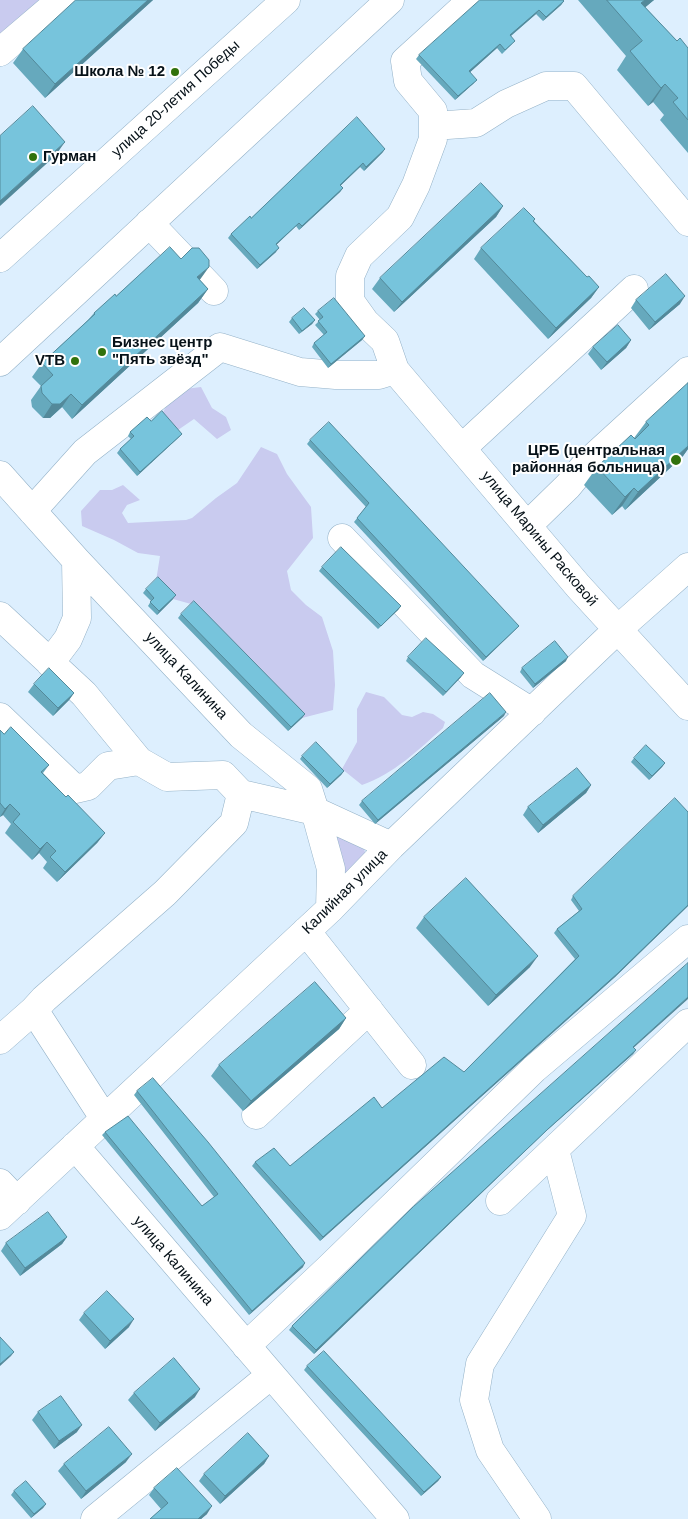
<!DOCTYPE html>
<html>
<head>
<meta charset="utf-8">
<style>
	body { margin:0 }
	canvas { display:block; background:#ddeffe }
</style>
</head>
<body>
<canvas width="688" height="1519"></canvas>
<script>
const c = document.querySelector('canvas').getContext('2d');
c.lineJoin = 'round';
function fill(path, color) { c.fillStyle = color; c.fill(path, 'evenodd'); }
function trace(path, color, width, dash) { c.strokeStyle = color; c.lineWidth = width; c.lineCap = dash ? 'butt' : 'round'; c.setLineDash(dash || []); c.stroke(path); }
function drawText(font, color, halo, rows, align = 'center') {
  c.font = font + ' Arial,sans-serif'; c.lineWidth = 4; c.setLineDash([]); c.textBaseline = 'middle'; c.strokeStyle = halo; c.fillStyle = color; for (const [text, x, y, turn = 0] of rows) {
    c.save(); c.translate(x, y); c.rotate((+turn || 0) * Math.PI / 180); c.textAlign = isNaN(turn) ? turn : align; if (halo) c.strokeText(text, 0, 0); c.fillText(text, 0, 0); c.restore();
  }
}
fill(new Path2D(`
	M0,0H39L0,35Z
	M201,387L212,408L226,417L231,430L217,439L194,419L178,430L159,418L177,390Z
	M261,447L277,454L287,474L311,507L313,538L287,571L291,590L306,605L322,617L333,651L335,685L333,710L302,718L191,604L173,599L156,581L160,556L138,553L114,540L82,526L81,511L100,490H112L123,485L140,500L127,505L122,513L128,523L186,520L192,518L216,498L237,483Z
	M366,692L384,697L402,715L412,717L423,712L433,714L445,722L443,728C418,750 394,774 362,785L342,769L357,742V709Z
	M328,832L363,845L366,856L336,889Z`), '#c9cbef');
const minor = new Path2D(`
	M472,0L405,61L408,81L433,111V139L416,185L400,217L359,256L350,276V301L365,322L385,341L395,370L578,586L688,706
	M0,52L61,0
	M433,126L476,123L506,104L546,86H574L688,222
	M149,223L214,291
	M0,362L390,0
	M462,448L634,289
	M0,475L76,560L241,735L308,789L315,811L391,846
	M32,511L85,452L220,347L300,372L336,375H379L395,370
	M528,525L568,486L586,464L688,371
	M342,538L473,675L532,712
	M0,616L84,694L139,761L167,777L223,775L241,794L315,811L331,869L330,909
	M50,663L68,639L77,618L76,560
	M0,717L75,789L88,786L108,766L139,761
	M306,931L412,1065
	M0,1040L34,1010
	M256,1115L369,1010
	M104,1118L34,1010L44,999L165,893L234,823L241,794
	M75,1146L395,1519
	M0,1183L17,1201
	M500,1201L688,1023
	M0,1216L330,909L391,846L617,630L688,567
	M246,1346L328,1269L534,1069L688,939
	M95,1519L271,1375
	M537,1519L490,1450L474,1400L480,1364L572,1216L555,1150`);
const major = new Path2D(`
	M0,258L286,0`);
trace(minor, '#94b2c8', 29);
trace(major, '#94b2c8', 29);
trace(minor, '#fff', 28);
trace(major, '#fff', 28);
fill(new Path2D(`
	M76,0H153L45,98L13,63L23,49Z
	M480,0L564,1L561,5L543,21L536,14L511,36L512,44L502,54L497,48L470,72L474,83L455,100L416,59L419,55Z
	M578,0H654L645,7L677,41L688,48V153L660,120L664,115L653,102L648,106L617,70L626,56Z
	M383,152L364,171L360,167L340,186L343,188L340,192L299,230L296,226L276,245V252L257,269L228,238L231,234L251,218Z
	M503,206L496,217L394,312L372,289L380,278Z
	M535,219L534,221L587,277L599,287L591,298L548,339L474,259L481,248Z
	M181,259L208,289L198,303L72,419L62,407L50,418H43L32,407L31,400L41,386L32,377L42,363L88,320L94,313L116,296Z
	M636,300L680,304L649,330L631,308Z
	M318,311L365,336L362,340L328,368L312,347L314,343L324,335L315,325L320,320L315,314Z
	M292,318L315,320L312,324L299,334L289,322Z
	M631,340L626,348L601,370L588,354L593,347Z
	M688,383V449L683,456L625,510L622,506L612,515L584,485L597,467L634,438L646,422Z
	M151,421L182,434L179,437L137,476L117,453L120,449L131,439L128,436L130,432Z
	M310,440L519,626L516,629L483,661L354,522L366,507L307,444Z
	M322,567L401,606L398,610L378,629L319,571Z
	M146,589L173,599L157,615L148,606L151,601L143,593Z
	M181,614L305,714L302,718L288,731L178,618Z
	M408,657L461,677L443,696L406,661Z
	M566,661L533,688L520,672L522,668Z
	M34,684L74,693L69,700L53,716L28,692Z
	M504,716L375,824L359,805L362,801Z
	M0,730L4,734L49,765L43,773L66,797L105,833L97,843L57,882L43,868L47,862L39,853L32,860L5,833L11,824L3,815L0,817Z
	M302,756L344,771L341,775L327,788L300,759Z
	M634,758L665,763L662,767L649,780L631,762Z
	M591,785L586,793L538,833L523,815L528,807Z
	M688,812V906L615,977L320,1241L252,1166L255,1162L290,1166L382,1108L464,1072L575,959L554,933L557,929L579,911L571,900L573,896Z
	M424,917L530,967L488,1006L416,928Z
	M346,1018L339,1029L243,1111L211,1076L219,1065Z
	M633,1047L636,1050L633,1054L545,1132L314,1354L289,1330L292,1326Z
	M137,1091L303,1267L249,1315L102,1135L105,1132L202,1206L214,1197L134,1095Z
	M67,1237L62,1244L20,1276L1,1251L6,1243Z
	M84,1313L129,1327L105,1349L79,1320Z
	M307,1366L441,1477L438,1481L421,1496L304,1370Z
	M134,1393L195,1397L155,1431L128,1400Z
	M38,1412L77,1432L54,1449L32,1420Z
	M269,1456L264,1464L220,1504L199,1481L204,1474Z
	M126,1462L81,1499L58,1471L64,1464Z
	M154,1488L207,1514L201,1519H150L161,1509L149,1495Z
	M14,1491L46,1504L43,1508L31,1518L11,1495Z`), '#66a9bd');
fill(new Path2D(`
	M148,0H153L45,98L55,84Z
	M645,0H654L629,21L641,3Z
	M564,1L561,5L543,21L546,17Z
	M539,10L536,14L507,39L510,35Z
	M500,44L497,48L467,75L469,71Z
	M477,80L474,83L455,100L458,96Z
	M665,84L653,102L648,106L661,88Z
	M65,142L55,156L0,206V201Z
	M385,149L383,152L364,171L366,167Z
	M363,163L360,167L337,189L340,185Z
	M343,188L340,192L299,230L302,226Z
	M503,206L496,217L394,312L402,302Z
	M299,223L296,226L273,248L276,244Z
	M279,248L276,252L257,269L260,265Z
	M209,267L199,281L197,277Z
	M599,287L591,298L548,339L556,328Z
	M208,289L198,303L72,419L82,405Z
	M685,296L680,304L649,330L655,322Z
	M315,320L312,324L299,334L302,331Z
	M365,336L362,340L328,368L331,364Z
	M631,340L626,348L601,370L607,362Z
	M71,394L62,407L50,418H43L52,404Z
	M182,434L179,437L137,476L140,472Z
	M688,446V449L683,456L625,510L638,492Z
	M634,488L622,506L612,515L625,497Z
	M176,595L173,599L157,615L159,611Z
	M401,606L398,610L378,629Z
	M519,626L516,629L483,661L486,657Z
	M568,657L566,661L533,688L535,684Z
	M464,673L461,677L443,696L446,692Z
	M74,693L69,700L53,716L58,708Z
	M506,712L504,716L375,824L378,820Z
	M305,714L302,718L288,731L291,727Z
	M665,763L662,767L649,780L652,776Z
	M344,771L341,775L327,788L330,784Z
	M591,785L586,793L538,833L543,825Z
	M10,804L3,815L0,817L5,809Z
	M105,833L97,843L57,882L65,872Z
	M47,842L39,853L32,860L40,849Z
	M688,905V906L615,977L320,1241L323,1237Z
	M538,956L530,967L488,1006L496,995Z
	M688,997V999L630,1051L633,1047Z
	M346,1018L339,1029L243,1111L251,1101Z
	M636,1050L633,1054L545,1132L314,1354L316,1350L548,1129Z
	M67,1237L62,1244L20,1276L25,1268Z
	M305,1263L303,1267L249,1315L252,1311Z
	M134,1319L129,1327L105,1349L110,1341Z
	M14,1352L11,1356L0,1366V1364Z
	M200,1389L195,1397L155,1431L160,1423Z
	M82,1425L77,1432L54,1449L59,1441Z
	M132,1454L126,1462L81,1499L86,1491Z
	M269,1456L264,1464L220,1504L225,1496Z
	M441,1477L438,1481L421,1496L424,1492Z
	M46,1504L43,1508L31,1518L34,1514Z
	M212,1506L207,1514L201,1519H198Z`), '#53899a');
const building = new Path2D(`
	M76,0H148L55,84L23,49Z
	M480,0H563L564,1L546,17L539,10L510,35L515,41L505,50L500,44L469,71L477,80L458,96L419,55Z
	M607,0H645L641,3L677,41L680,38L688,48V120L673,102L678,98L665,84L661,88L630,51L642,41Z
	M33,106L65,142L0,201V136Z
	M357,117L385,149L366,167L363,163L340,185L343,188L302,226L299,223L276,244L279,248L260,265L231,234L250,216L251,218Z
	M481,183L503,206L402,302L380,278Z
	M524,208L535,219L533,221L587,277L589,276L599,287L556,328L481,248Z
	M170,247L181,259L192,248H199L209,260V267L197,277L208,289L82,405L71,394L60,404H52L42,393L41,386L53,375L42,363L95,314L94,313L115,294L116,296Z
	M666,274L685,296L655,322L636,300Z
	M334,298L365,336L331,364L314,343L327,332L318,321L323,317L318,311Z
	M304,308L315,320L302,331L292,318Z
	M618,325L631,340L607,362L593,347Z
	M688,383V446L638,492L634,488L625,497L597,467L631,435L635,439L649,425L646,422Z
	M162,411L182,434L140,472L120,449L134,436L130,432L147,417L151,421Z
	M329,422L519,626L486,657L357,518L369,503L310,440Z
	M341,547L401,606L381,626L322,567Z
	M158,577L176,595L159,611L150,602L154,598L146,589Z
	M194,601L305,714L291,727L181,614Z
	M426,638L464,673L446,692L408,657Z
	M555,641L568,657L535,684L522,668Z
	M49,668L74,693L58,708L34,684Z
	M490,693L506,712L378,820L362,801Z
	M11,727L49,765L41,772L66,797L68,795L105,833L65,872L50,857L56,851L47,842L40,849L13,822L20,814L10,804L5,809L0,803V730L4,734Z
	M316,742L344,771L330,784L302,756Z
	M646,745L665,763L652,776L634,758Z
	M577,768L591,785L543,825L528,807Z
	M675,798L688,812V905L618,973L323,1237L255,1162L274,1148L290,1166L374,1097L382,1108L444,1057L464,1072L579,956L557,929L582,909L573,896Z
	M466,878L538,956L496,995L424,917Z
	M688,963V997L633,1047L636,1050L548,1129L316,1350L292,1326L413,1207Z
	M315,982L346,1018L251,1101L219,1065Z
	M153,1078L208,1142L305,1263L252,1311L105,1132L128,1116L202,1206L218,1194L137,1091Z
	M48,1212L67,1237L25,1268L6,1243Z
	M107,1291L134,1319L110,1341L84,1313Z
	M0,1337L14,1352L0,1364Z
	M324,1351L441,1477L424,1492L307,1366Z
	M174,1358L200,1389L160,1423L134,1393Z
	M61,1396L82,1425L59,1441L38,1412Z
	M109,1427L132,1454L86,1491L64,1464Z
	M248,1433L269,1456L225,1496L204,1474Z
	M177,1468L212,1506L198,1519H150L168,1503L154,1488Z
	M26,1481L46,1504L34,1514L14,1491Z`);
fill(building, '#77c4dc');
trace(building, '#53899a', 1);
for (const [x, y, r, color] of [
	[175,72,5,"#31720d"],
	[33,157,5,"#31720d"],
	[102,352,5,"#31720d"],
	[75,361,5,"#31720d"],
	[676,460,6,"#31720d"]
]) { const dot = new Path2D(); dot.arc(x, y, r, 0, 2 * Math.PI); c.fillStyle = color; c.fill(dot); trace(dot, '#fff', 2); }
drawText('bold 15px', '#061118', '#fff', [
	["Школа № 12",165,72],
	["Гурман",43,157,"left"],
	["Бизнес центр",112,343,"left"],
	["\"Пять звёзд\"",112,360,"left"],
	["VTB",65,361],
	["ЦРБ (центральная",665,451],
	["районная больница)",665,468]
], 'right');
drawText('15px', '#061118', '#fff', [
	["улица 20-летия Победы",176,99,-42],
	["улица Марины Расковой",539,539,50],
	["улица Калинина",186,676,47],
	["Калийная улица",345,892,-45],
	["улица Калинина",173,1261,49]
]);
</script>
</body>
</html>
